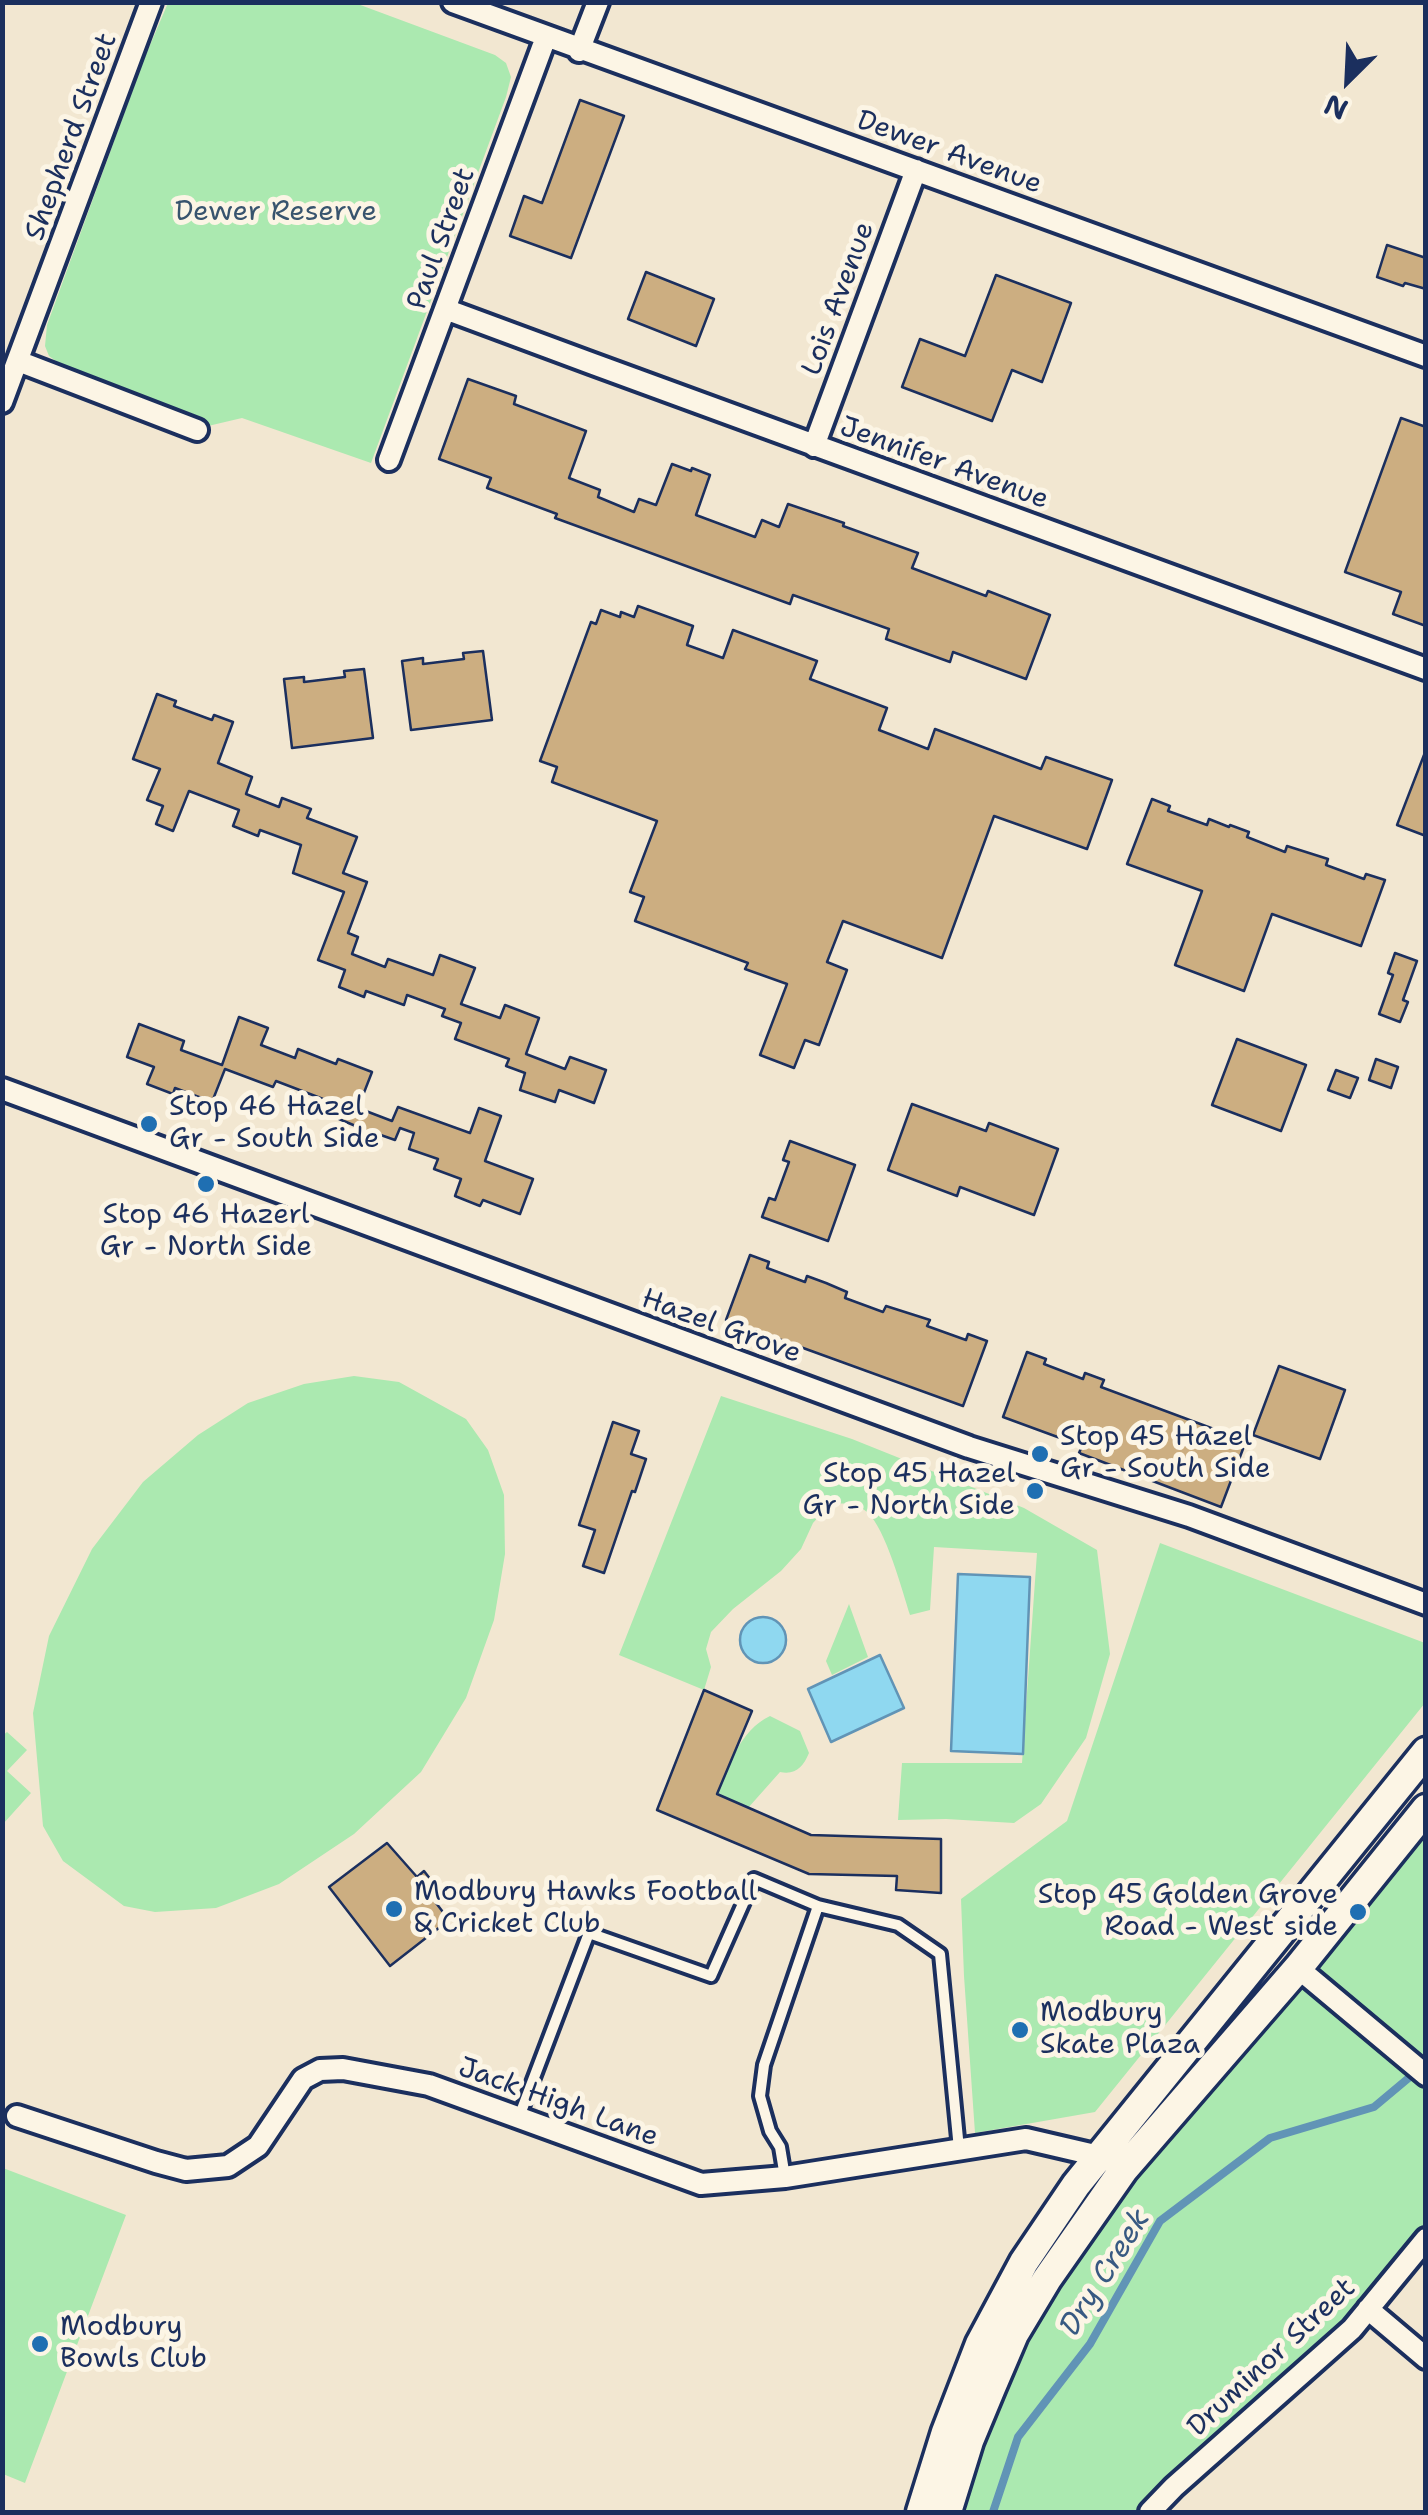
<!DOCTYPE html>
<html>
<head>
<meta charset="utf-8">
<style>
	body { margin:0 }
	#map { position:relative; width:1428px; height:2515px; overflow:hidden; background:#f2e7d1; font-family:"Shantell Sans",sans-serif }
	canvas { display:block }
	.frame { position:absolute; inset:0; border:5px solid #1b2f5e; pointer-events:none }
	.north { position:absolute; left:1298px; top:30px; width:100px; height:100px; -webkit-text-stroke:8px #fcf5e5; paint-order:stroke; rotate:204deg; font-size:28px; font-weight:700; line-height:40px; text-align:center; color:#1b2f5e }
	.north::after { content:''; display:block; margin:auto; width:35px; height:45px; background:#1b2f5e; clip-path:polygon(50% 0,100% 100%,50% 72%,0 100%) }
</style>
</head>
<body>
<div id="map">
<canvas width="1428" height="2515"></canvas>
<div class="frame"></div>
<div class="north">N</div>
</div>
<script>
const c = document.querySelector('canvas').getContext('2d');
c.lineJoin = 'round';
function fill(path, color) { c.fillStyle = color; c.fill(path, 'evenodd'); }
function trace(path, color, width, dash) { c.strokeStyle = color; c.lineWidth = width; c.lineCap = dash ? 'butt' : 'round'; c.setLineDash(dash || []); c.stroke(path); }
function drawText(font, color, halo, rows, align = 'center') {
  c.font = font + ' "Shantell Sans",sans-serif'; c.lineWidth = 10; c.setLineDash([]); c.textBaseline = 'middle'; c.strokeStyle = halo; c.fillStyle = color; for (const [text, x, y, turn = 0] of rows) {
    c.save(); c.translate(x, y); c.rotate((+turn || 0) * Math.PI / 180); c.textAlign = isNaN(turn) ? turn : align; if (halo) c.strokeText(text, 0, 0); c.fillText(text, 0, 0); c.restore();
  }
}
fill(new Path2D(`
	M168,3H355L495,55L506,63L511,77L506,97L371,463L242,418L208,426L71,372L49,356L45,346L47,325L144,59Z
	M354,1376L399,1382L466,1419L488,1450L504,1495L505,1554L494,1620L466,1698L421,1772L354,1834L279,1884L216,1908L155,1912L124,1906L63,1861L43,1826L33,1713L49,1636L92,1549L143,1482L198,1435L248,1403L304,1384Z
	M721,1396L852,1439L1024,1508L1097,1550L1110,1654L1086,1738L1041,1804L1014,1823L946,1819L898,1820L902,1763H1022L1037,1553L934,1547L930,1610L910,1615C902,1590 886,1529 867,1512C857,1503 843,1503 830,1504L813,1523L801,1549L781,1571L733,1609L711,1632L706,1649L711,1667L704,1690L619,1655Z
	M1160,1543L1425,1643V1703L1095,2112L975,2133L964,1976L961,1899L1067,1821Z
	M849,1604L868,1657L832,1675L826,1661Z
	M770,1716L800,1731L809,1753C803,1767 796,1775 780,1772L748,1808L717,1794C730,1765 739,1731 770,1716Z
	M7,1732L27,1750L7,1771L31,1793L3,1824L2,1736Z
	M1425,1809V2239L1352,2329L1150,2512H947L1047,2279Z
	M3,2168L126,2215L25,2483L3,2474Z`), '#abe9b0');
const water = new Path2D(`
	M958,1574L1030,1577L1023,1754L951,1751Z
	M740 1640a23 23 0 1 1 46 0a23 23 0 1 1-46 0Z
	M880,1655L904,1708L831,1742L808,1689Z`);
fill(water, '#8fd8f0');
trace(water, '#6194b6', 2.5);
trace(new Path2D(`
	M993,2512L1018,2437L1090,2344L1160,2221L1270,2138L1374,2107L1417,2071`), '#6194b6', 8);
const building = new Path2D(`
	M580,100L624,116L571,258L510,236L524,196L542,203Z
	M1387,245L1426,258V289L1405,283L1403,286L1377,277Z
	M646,272L714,299L696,346L628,319Z
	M996,275L1071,303L1042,382L1012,370L992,421L902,387L920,339L965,356Z
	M468,379L516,396L514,404L586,431L569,478L600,490L598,497L634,512L639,499L656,505L672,464L691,471L692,468L710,475L696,515L755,537L762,520L779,527L788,504L844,523L843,526L918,553L912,568L986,596L988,591L1050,615L1026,679L953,652L950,662L886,639L889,629L793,595L790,604L555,518L557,514L487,488L491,478L439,459Z
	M1401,418L1426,427V626L1393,614L1401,592L1345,572Z
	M638,606L693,626L687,645L723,658L733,630L817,661L810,679L887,708L879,730L928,749L935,729L1041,769L1046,757L1112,780L1087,849L994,816L942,958L843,921L827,962L847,970L819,1045L805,1040L794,1068L760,1055L787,984L745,969L748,963L635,921L644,897L630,892L657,821L552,782L557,767L540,761L591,622L596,624L601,610L620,617L621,612L634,617Z
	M483,651L492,720L411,730L402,661L423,658V664L464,659L463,653Z
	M364,669L373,738L292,748L284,679L304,677V682L345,677L344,671Z
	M157,694L176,701L174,706L212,720L214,715L233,722L218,763L252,777L246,794L279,807L282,798L311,809L307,818L357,837L343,873L367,882L348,933L358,937L352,954L385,967L388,959L433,975L440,955L475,968L461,1004L500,1018L505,1005L539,1018L526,1054L565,1069L570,1057L606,1070L594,1103L559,1090L555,1102L520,1090L525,1073L506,1066L509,1059L455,1039L461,1023L442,1016L445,1009L407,995L404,1005L366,991L364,997L339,987L345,970L318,960L344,892L293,873L301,845L260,830L258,836L233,826L239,810L189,791L173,831L156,824L163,806L147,800L160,769L133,759Z
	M1424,755H1426V836L1397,825Z
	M1152,799L1170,806L1168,811L1207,825L1209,819L1229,827L1230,825L1249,832L1247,837L1285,852L1287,846L1328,859L1326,865L1364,879L1366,874L1385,880L1361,946L1272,914L1244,991L1175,965L1202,891L1127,864Z
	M1395,953L1417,961L1403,1000L1408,1002L1400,1022L1379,1014L1393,975L1388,973Z
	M239,1017L268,1028L261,1045L295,1058L298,1049L336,1064L338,1059L372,1072L358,1108L392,1121L398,1107L470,1133L479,1108L501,1116L485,1161L533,1179L520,1214L483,1200L480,1206L455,1196L461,1179L434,1169L438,1159L409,1149L414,1133L400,1128L395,1140L375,1133L372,1141L356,1135L358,1127L339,1119L344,1107L276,1081L273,1087L225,1069L212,1102L175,1088L173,1094L147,1084L154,1067L127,1057L139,1024L184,1041L181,1050L222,1065Z
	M1237,1039L1306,1065L1281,1131L1212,1105Z
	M1376,1059L1398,1067L1391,1088L1369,1080Z
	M1336,1070L1358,1078L1350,1098L1328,1090Z
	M912,1104L986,1131L989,1123L1058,1149L1034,1215L960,1187L957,1196L888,1170Z
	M790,1141L855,1165L828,1241L762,1217L769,1198L775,1200L789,1162L783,1160Z
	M750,1255L769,1262L767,1268L805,1282L807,1276L826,1283L847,1292L845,1298L883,1312L886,1306L930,1320L927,1326L966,1340L968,1334L987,1341L963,1406L726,1320Z
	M1027,1352L1046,1359L1044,1364L1083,1379L1085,1373L1104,1380L1101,1387L1246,1441L1221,1507L1079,1453L1082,1446L1003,1417Z
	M1279,1366L1345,1390L1320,1459L1253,1435Z
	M613,1422L639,1431L631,1454L646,1459L635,1492L632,1491L604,1573L583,1566L595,1530L579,1525Z
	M704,1690L752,1711L717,1794L811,1835L941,1839V1893L896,1890L897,1876L809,1874L657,1810Z
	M387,1843L417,1877L424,1871L441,1893L433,1899L449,1920L390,1966L329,1887Z`);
fill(building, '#ccae81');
trace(building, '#1b2f5e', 2.5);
const service = new Path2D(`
	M519,2117L589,1933L711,1976L754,1879L818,1906L898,1925L940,1954L959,2149
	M785,2177L780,2147L770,2131L760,2096L764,2065L818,1906`);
const minor = new Path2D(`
	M453,2C776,122 1101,238 1426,356
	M579,51L598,2
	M445,309C771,431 1099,547 1426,669
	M18,361L197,430
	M2,402L151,2
	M814,446L916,170
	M389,460L546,37
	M2,1089L969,1447L1189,1516L1426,1604
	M1298,1968L1426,2075
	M17,2116L156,2162L186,2170L228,2166L258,2146L303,2079L320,2070L343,2069L429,2085L701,2184L785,2177L1026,2139L1099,2156L1109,2161
	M1368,2309L1426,2358
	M1150,2512L1174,2487L1352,2329L1426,2239`);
const secondary = new Path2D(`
	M921,2512L946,2432L980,2344L1024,2262L1076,2185L1426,1752
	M947,2512L969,2441L991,2388L1014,2334L1047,2279L1124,2169L1298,1968L1426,1809`);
trace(service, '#1b2f5e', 18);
trace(minor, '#1b2f5e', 28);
trace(secondary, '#1b2f5e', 35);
trace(service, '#fcf5e5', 10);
trace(minor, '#fcf5e5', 20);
trace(secondary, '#fcf5e5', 28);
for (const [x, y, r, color] of [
	[149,1124,10,"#1f6fb2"],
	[206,1184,10,"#1f6fb2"],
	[1040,1454,10,"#1f6fb2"],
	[1035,1491,10,"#1f6fb2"],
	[394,1909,10,"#1f6fb2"],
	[1358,1912,10,"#1f6fb2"],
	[1020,2030,10,"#1f6fb2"],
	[40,2344,10,"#1f6fb2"]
]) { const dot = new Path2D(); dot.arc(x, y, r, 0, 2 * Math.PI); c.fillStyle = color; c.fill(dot); trace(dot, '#fcf5e5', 4); }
drawText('28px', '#1b2f5e', '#fcf5e5', [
	["Shepherd Street",72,137,-70],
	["Dewer Avenue",949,153,20],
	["Paul Street",442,239,-70],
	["Lois Avenue",839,299,-70],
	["Jennifer Avenue",944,464,20],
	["Hazel Grove",721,1327,20],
	["Jack High Lane",558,2103,20],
	["Druminor Street",1272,2358,-43]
]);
drawText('28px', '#38546e', '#fcf5e5', [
	["Dewer Reserve",276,213]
]);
drawText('28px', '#1b2f5e', '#fcf5e5', [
	["Stop 46 Hazel",169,1108],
	["Gr - South Side",169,1140],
	["Stop 46 Hazerl",206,1216,"center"],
	["Gr - North Side",206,1248,"center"],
	["Stop 45 Hazel",1060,1438],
	["Gr - South Side",1060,1470],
	["Stop 45 Hazel",1015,1475,"right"],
	["Gr - North Side",1015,1507,"right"],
	["Modbury Hawks Football",414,1893],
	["& Cricket Club",414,1925],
	["Stop 45 Golden Grove",1338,1896,"right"],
	["Road - West side",1338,1928,"right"],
	["Modbury",1040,2014],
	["Skate Plaza",1040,2046],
	["Modbury",60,2328],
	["Bowls Club",60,2360]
], 'left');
drawText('italic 30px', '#385982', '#fcf5e5', [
	["Dry Creek",1106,2273,-58]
]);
</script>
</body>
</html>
